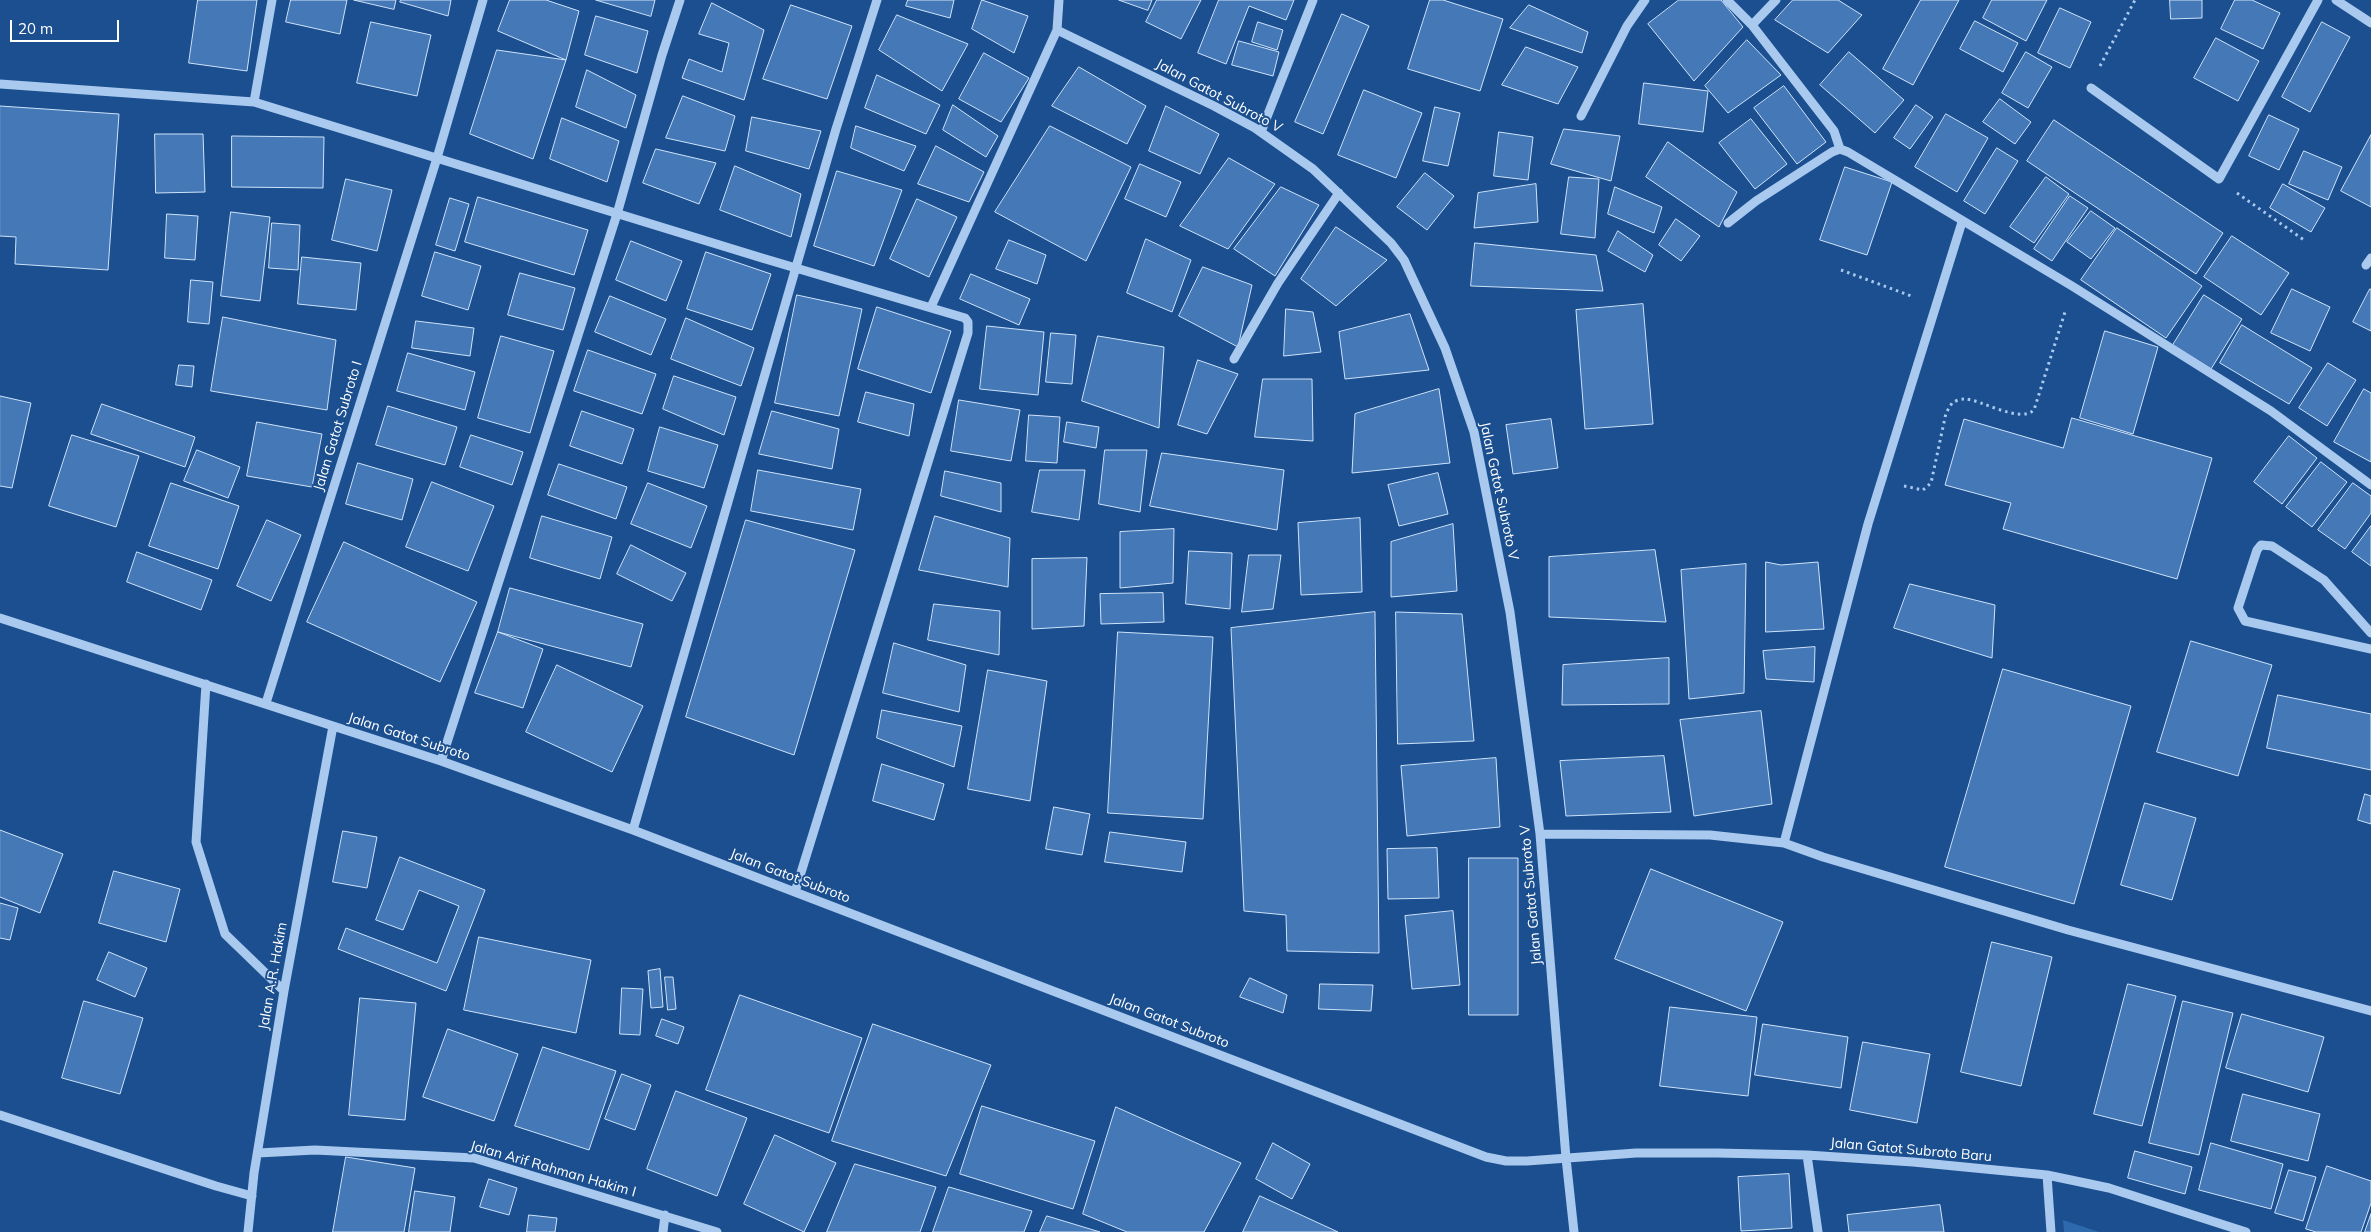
<!DOCTYPE html>
<html>
<head>
<meta charset="utf-8">
<style>
	body { margin:0 }
	#map { position:relative; width:2371px; height:1232px; overflow:hidden; background:#1b4f8f; font-family:Mulish,sans-serif }
	canvas { display:block }
	.scale { position:absolute; left:10px; top:20px; width:109px; height:22px; box-sizing:border-box; border:2px solid #fff; border-top:0; padding-left:6px; font-size:15px; line-height:18px; white-space:nowrap; color:#fff; -webkit-text-stroke:4px #1b4f8f; paint-order:stroke }
</style>
</head>
<body>
<div id="map">
<canvas width="2371" height="1232"></canvas>
<div class="scale">20 m</div>
</div>
<script>
const c = document.querySelector('canvas').getContext('2d');
c.lineJoin = 'round';
function fill(path, color) { c.fillStyle = color; c.fill(path, 'evenodd'); }
function trace(path, color, width, dash) { c.strokeStyle = color; c.lineWidth = width; c.lineCap = dash ? 'butt' : 'round'; c.setLineDash(dash || []); c.stroke(path); }
function drawText(font, color, halo, rows, align = 'center') {
  c.font = font + ' Mulish,sans-serif'; c.lineWidth = 4; c.setLineDash([]); c.textBaseline = 'middle'; c.strokeStyle = halo; c.fillStyle = color; for (const [text, x, y, turn = 0] of rows) {
    c.save(); c.translate(x, y); c.rotate((+turn || 0) * Math.PI / 180); c.textAlign = isNaN(turn) ? turn : align; if (halo) c.strokeText(text, 0, 0); c.fillText(text, 0, 0); c.restore();
  }
}
fill(new Path2D(`
	M2063,1220L2099,1232H2064Z`), '#2e69ad');
const building = new Path2D(`
	M198,0H257L247,71L189,63Z
	M291,0H347L340,34L286,22Z
	M354,0H396L394,9Z
	M401,0H451L448,16L400,2Z
	M510,0H546L579,11L566,60L498,31Z
	M596,0H655L651,16Z
	M908,0H954L950,18L906,6Z
	M982,0L1028,16L1014,53L972,29Z
	M1119,0H1152L1148,10Z
	M1157,0H1201L1181,39L1146,22Z
	M1219,0H1294L1286,20L1249,6L1226,64L1198,53Z
	M1430,0H1443L1503,19L1480,91L1408,69Z
	M1679,0H1721L1743,27L1694,81L1648,24Z
	M1793,0H1838L1862,15L1828,53L1775,20Z
	M1921,0H1959L1913,85L1883,69Z
	M1992,0H2047L2026,41L1983,18Z
	M2170,0H2202V18L2171,19Z
	M2235,0H2252L2280,13L2263,49L2221,29Z
	M712,3L764,30L744,100L682,78L689,59L722,72L729,43L699,34Z
	M791,5L852,26L827,99L763,79Z
	M1529,5L1588,32L1582,53L1510,28Z
	M2060,8L2091,22L2070,68L2038,53Z
	M1342,14L1369,26L1323,134L1295,122Z
	M897,15L968,44L942,91L879,50Z
	M596,16L648,31L637,73L585,55Z
	M1975,21L2018,43L2003,72L1960,49Z
	M371,22L431,35L417,96L357,83Z
	M1258,22L1283,30L1277,50L1252,42Z
	M2322,22L2350,37L2310,112L2282,97Z
	M2216,38L2259,61L2238,101L2194,78Z
	M1747,40L1781,75L1728,113L1705,86Z
	M1239,41L1279,52L1273,76L1232,65Z
	M1526,47L1578,67L1558,104L1502,85Z
	M497,50L566,60L533,159L470,134Z
	M1849,52L1904,100L1875,133L1820,85Z
	M2026,52L2052,67L2028,108L2002,93Z
	M984,53L1029,78L1001,122L959,99Z
	M1079,67L1146,106L1127,144L1052,106Z
	M587,70L636,95L626,128L576,107Z
	M877,75L940,105L926,134L865,108Z
	M1644,83L1708,91L1703,132L1639,124Z
	M1784,86L1826,142L1797,164L1754,108Z
	M1364,90L1422,113L1396,178L1338,155Z
	M683,96L735,116L725,151L666,138Z
	M2000,99L2031,122L2015,144L1983,122Z
	M953,105L998,136L986,157L943,130Z
	M1916,105L1933,117L1910,149L1894,138Z
	M0,106L119,114L108,270L15,264L16,237L0,236Z
	M1166,106L1219,134L1200,174L1149,151Z
	M1435,107L1460,113L1448,166L1423,161Z
	M1946,114L1988,138L1957,192L1915,167Z
	M2269,115L2299,129L2279,170L2249,156Z
	M752,117L821,131L809,169L746,151Z
	M562,118L619,141L607,182L550,159Z
	M1751,119L1787,164L1755,189L1719,143Z
	M2054,120L2223,233L2196,274L2027,161Z
	M856,126L916,146L904,171L851,148Z
	M1050,126L1131,167L1086,261L995,212Z
	M1564,129L1620,136L1611,181L1551,164Z
	M1499,132L1533,137L1528,180L1494,176Z
	M155,134H203L205,192L156,193Z
	M2371,135V207L2341,191Z
	M232,136L324,137L323,188L232,187Z
	M1668,142L1737,192L1719,227L1646,177Z
	M936,146L984,172L969,202L918,184Z
	M1997,148L2018,161L1985,214L1964,201Z
	M656,149L716,163L699,204L643,183Z
	M2304,151L2342,167L2328,200L2289,184Z
	M1229,158L1275,184L1228,249L1180,226Z
	M1140,164L1181,182L1166,217L1125,199Z
	M735,166L801,194L791,237L720,210Z
	M1845,167L1892,182L1867,255L1820,240Z
	M837,171L902,190L874,266L814,246Z
	M1425,173L1454,196L1427,230L1397,207Z
	M1569,177L1599,179L1595,238L1561,234Z
	M2046,177L2069,194L2034,243L2010,227Z
	M346,179L392,190L377,251L332,240Z
	M1536,184L1538,222L1474,228L1478,193Z
	M2283,184L2325,208L2311,232L2270,208Z
	M1281,187L1319,205L1275,276L1234,249Z
	M1615,187L1662,207L1654,233L1608,214Z
	M2070,196L2088,208L2052,261L2034,249Z
	M478,197L588,230L574,275L465,242Z
	M450,198L469,204L455,251L436,245Z
	M917,199L957,217L929,277L890,259Z
	M2091,211L2115,228L2091,259L2067,242Z
	M231,212L270,217L260,301L221,296Z
	M167,214L198,216L195,260L165,258Z
	M1676,219L1700,236L1681,261L1659,245Z
	M272,223L300,225L298,270L269,268Z
	M1336,227L1387,260L1336,306L1301,279Z
	M2117,228L2202,286L2166,338L2081,280Z
	M1618,231L1653,255L1645,272L1608,251Z
	M2232,236L2289,273L2261,315L2204,277Z
	M1146,239L1191,260L1172,312L1127,293Z
	M1009,240L1046,255L1037,284L996,269Z
	M631,241L682,261L666,301L616,280Z
	M1475,243L1596,255L1603,291L1471,286Z
	M435,252L481,266L468,310L422,296Z
	M706,252L771,274L752,330L687,309Z
	M302,257L361,263L356,310L298,304Z
	M1203,267L1252,285L1238,347L1179,316Z
	M520,273L575,288L563,330L508,315Z
	M971,274L1030,299L1019,325L960,299Z
	M191,280L213,282L209,324L188,322Z
	M2292,289L2330,307L2310,351L2271,333Z
	M2370,289H2371V331L2353,322Z
	M797,295L862,309L839,416L775,403Z
	M2204,295L2242,319L2211,369L2173,345Z
	M610,296L666,319L651,355L595,332Z
	M1643,304L1653,424L1585,429L1576,310Z
	M877,307L951,331L931,393L858,369Z
	M1286,309L1313,312L1321,352L1284,356Z
	M1410,314L1429,370L1345,379L1339,332Z
	M223,317L336,340L327,410L211,391Z
	M686,318L754,348L741,386L671,359Z
	M416,321L474,328L470,356L412,348Z
	M2242,325L2312,368L2289,404L2220,363Z
	M987,326L1044,332L1038,395L980,389Z
	M2105,331L2158,347L2133,434L2080,418Z
	M1051,333L1076,335L1072,384L1046,382Z
	M501,336L554,351L530,433L478,418Z
	M1098,336L1164,347L1159,428L1082,401Z
	M588,350L656,374L642,414L574,391Z
	M408,353L475,372L465,410L397,391Z
	M1198,360L1238,374L1207,434L1178,425Z
	M2328,363L2356,380L2327,426L2299,408Z
	M179,365L194,366L192,387L176,385Z
	M674,376L736,397L724,435L663,409Z
	M1263,379H1312L1313,441L1255,437Z
	M1439,389L1450,463L1352,473L1355,414Z
	M2364,389L2371,393V462L2334,442Z
	M866,392L914,404L909,436L858,422Z
	M0,396L31,403L12,488L0,486Z
	M959,400L1020,410L1011,461L951,451Z
	M102,404L195,437L185,467L91,434Z
	M388,406L457,427L445,465L376,445Z
	M582,411L634,429L622,464L570,446Z
	M772,411L839,429L832,469L759,454Z
	M1029,415L1060,417L1057,463L1026,461Z
	M2072,418L2212,458L2177,579L2003,529L2011,503L1945,485L1964,419L2063,448Z
	M1551,419L1558,468L1513,474L1506,425Z
	M257,422L322,434L312,487L247,476Z
	M1067,422L1099,427L1096,448L1064,442Z
	M660,427L718,445L704,488L648,471Z
	M72,435L139,456L116,527L49,506Z
	M471,435L523,452L512,485L460,467Z
	M2289,436L2317,458L2282,504L2254,482Z
	M197,450L240,467L228,498L184,481Z
	M1105,450H1147L1140,512L1099,504Z
	M1162,453L1284,470L1277,530L1150,506Z
	M2321,462L2347,482L2312,527L2286,507Z
	M358,463L413,479L402,520L346,504Z
	M559,464L627,487L616,519L548,495Z
	M758,470L861,489L853,530L751,511Z
	M1040,470H1085L1079,520L1032,512Z
	M945,471L1001,483V512L941,496Z
	M1438,473L1448,514L1399,526L1388,485Z
	M432,482L494,506L468,571L406,547Z
	M171,483L239,506L218,569L149,546Z
	M648,483L707,506L691,548L631,524Z
	M2353,483L2371,496V513L2345,549L2318,530Z
	M542,516L612,537L600,579L530,558Z
	M935,516L1010,538L1008,587L919,570Z
	M1360,518L1362,592L1301,595L1298,523Z
	M267,520L301,535L271,601L237,586Z
	M746,520L855,550L794,755L686,717Z
	M1453,524L1457,591L1391,597V542Z
	M2371,526V566L2352,552Z
	M1174,529L1173,583L1120,588V532Z
	M344,542L477,602L440,682L307,622Z
	M631,545L686,573L672,601L617,574Z
	M1655,550L1666,622L1549,617V557Z
	M1189,551L1232,553L1230,609L1186,604Z
	M137,552L212,580L201,610L127,582Z
	M1249,555H1281L1273,609L1242,612Z
	M1087,558L1084,626L1032,629V559Z
	M1766,562L1781,565L1818,562L1824,629L1766,632Z
	M1746,564L1744,693L1689,699L1681,570Z
	M1910,584L1995,605L1992,658L1894,628Z
	M510,588L643,624L631,667L498,632Z
	M1163,593L1164,622L1101,624L1100,594Z
	M934,604L1000,611L999,655L928,640Z
	M1375,612L1379,953L1287,951L1286,915L1244,911L1231,628Z
	M1396,612L1462,614L1474,741L1398,744Z
	M498,632L543,649L523,708L475,693Z
	M1118,632L1213,637L1203,819L1108,813Z
	M2191,641L2272,665L2238,776L2157,752Z
	M894,643L966,665L959,712L883,693Z
	M1815,647L1814,682L1766,679L1763,651Z
	M1669,658V704L1562,705L1563,665Z
	M557,665L643,706L612,772L526,732Z
	M2003,669L2131,706L2074,904L1945,867Z
	M988,670L1047,681L1030,801L968,789Z
	M2278,695L2371,714V770L2267,748Z
	M882,710L962,726L954,767L877,738Z
	M1761,711L1772,804L1694,816L1680,720Z
	M1664,756L1671,812L1566,816L1560,761Z
	M1496,758L1500,827L1407,836L1401,766Z
	M882,764L944,784L934,820L873,801Z
	M2365,794L2371,796V824L2358,820Z
	M2145,803L2196,818L2172,900L2121,885Z
	M1054,807L1090,814L1082,855L1046,849Z
	M0,830L63,854L40,913L0,897Z
	M343,831L377,837L367,888L333,882Z
	M1110,832L1186,842L1182,872L1105,862Z
	M1437,848L1439,898L1388,899L1387,849Z
	M400,857L485,890L446,991L338,949L346,928L437,963L459,906L419,890L403,930L376,920Z
	M1469,858H1518V1015H1469Z
	M1651,869L1783,922L1746,1011L1615,959Z
	M114,871L180,889L166,942L99,923Z
	M0,903L18,908L10,940L0,938Z
	M1453,911L1460,985L1412,989L1405,916Z
	M479,937L591,960L576,1033L464,1010Z
	M1992,942L2052,957L2021,1086L1961,1072Z
	M109,952L147,968L135,997L97,980Z
	M660,969L663,1007L651,1008L648,971Z
	M665,977H673L676,1009L668,1010Z
	M1250,978L1287,995L1283,1013L1240,997Z
	M1320,984L1373,985L1371,1011L1319,1009Z
	M2128,984L2176,996L2142,1126L2094,1114Z
	M622,988L643,989L640,1035L620,1034Z
	M740,995L862,1038L829,1133L706,1090Z
	M360,998L416,1003L405,1120L349,1115Z
	M84,1001L143,1018L120,1094L62,1078Z
	M2183,1001L2233,1013L2199,1155L2149,1143Z
	M1670,1007L1757,1017L1748,1096L1660,1086Z
	M2242,1014L2324,1037L2308,1092L2226,1068Z
	M662,1019L684,1027L678,1044L656,1036Z
	M873,1024L991,1065L946,1176L832,1141Z
	M1763,1024L1848,1037L1841,1088L1755,1075Z
	M448,1029L518,1054L494,1121L423,1097Z
	M1863,1042L1930,1054L1917,1123L1850,1110Z
	M543,1047L616,1071L589,1150L515,1126Z
	M622,1074L651,1085L635,1130L605,1119Z
	M676,1091L747,1118L717,1196L647,1169Z
	M2243,1094L2320,1114L2308,1161L2231,1141Z
	M982,1106L1095,1141L1073,1209L960,1174Z
	M1116,1107L1241,1163L1204,1232H1127L1083,1214Z
	M775,1135L836,1163L804,1232L744,1204Z
	M1273,1143L1310,1164L1292,1199L1256,1179Z
	M2211,1143L2283,1164L2271,1209L2199,1190Z
	M2135,1151L2192,1167L2185,1194L2128,1178Z
	M346,1157L415,1168L404,1232H333Z
	M855,1164L936,1187L920,1232H827Z
	M2327,1166L2371,1181V1203L2361,1232H2316L2306,1229Z
	M2289,1170L2316,1177L2303,1221L2275,1213Z
	M1789,1174L1792,1228L1741,1231L1738,1177Z
	M489,1179L517,1188L509,1215L480,1207Z
	M949,1187L1032,1211L1024,1232H933Z
	M415,1191L455,1197L450,1232H409Z
	M1260,1196L1338,1232H1243Z
	M1940,1205L1944,1232H1849L1847,1215Z
	M2371,1214V1232H2365Z
	M529,1215L557,1218L555,1232H527Z
	M1047,1216L1100,1232H1040Z`);
fill(building, '#4478b7');
trace(building, '#cfe3fa', 1);
trace(new Path2D(`
	M2100,66L2135,0
	M2237,193L2304,240
	M1841,270L1914,297
	M1904,486L1923,490L1931,483L1946,413L1952,403C1955,401 1960,399 1964,399C1981,399 2019,424 2034,410L2066,309`), '#a9c9ee', 3, [2.5, 4]);
trace(new Path2D(`
	M1727,0L1752,25L1834,131L1840,149
	M2336,0L2371,23
	M1752,25L1776,0
	M1057,30L1214,106L1255,128L1313,169L1391,243L1404,260L1445,348L1474,432L1510,612L1540,834L1566,1158L1574,1232
	M0,84L254,102L762,258L965,318L968,322V333L795,892
	M2091,88L2219,179L2318,0
	M254,102L272,0
	M1581,116L1627,26L1645,0
	M1261,132L1313,0
	M1728,223L1756,201L1832,152L1840,149L1848,152L2072,286L2271,411L2371,485
	M2366,265L2371,258
	M931,307L1057,30L1059,0
	M1234,359L1278,283L1339,193
	M0,618L441,761L633,830L1486,1157L1506,1161H1527L1636,1153H1717L1807,1155L1913,1162L2047,1175L2109,1188L2246,1232
	M2371,633L2324,580L2272,546L2261,545L2257,550L2238,608L2245,621L2371,649
	M206,684L196,842L225,934L284,991
	M266,703L437,158L483,0
	M441,761L617,214L662,55L680,0
	M633,830L836,129L877,0
	M1540,834L1710,835L1784,843L1823,857L2068,930L2371,1011
	M1784,843L1868,524L1962,222
	M0,1115L216,1186L252,1196
	M258,1153L315,1150L474,1158L717,1232
	M1807,1155L1818,1232
	M2047,1175L2051,1232
	M248,1232L254,1173L284,991L333,726
	M663,1232L665,1215`), '#a9c9ee', 9);
drawText('14px', '#fff', '#1b4f8f', [
	["Jalan Gatot Subroto V",1219,96,28],
	["Jalan Gatot Subroto I",338,426,-73],
	["Jalan Gatot Subroto V",1499,491,78],
	["Jalan Gatot Subroto",409,737,18],
	["Jalan Gatot Subroto",790,876,21],
	["Jalan Gatot Subroto V",1531,895,-95],
	["Jalan A.R. Hakim",273,976,-80],
	["Jalan Gatot Subroto",1169,1021,21],
	["Jalan Gatot Subroto Baru",1911,1150,5],
	["Jalan Arif Rahman Hakim I",553,1169,16]
]);
</script>
</body>
</html>
